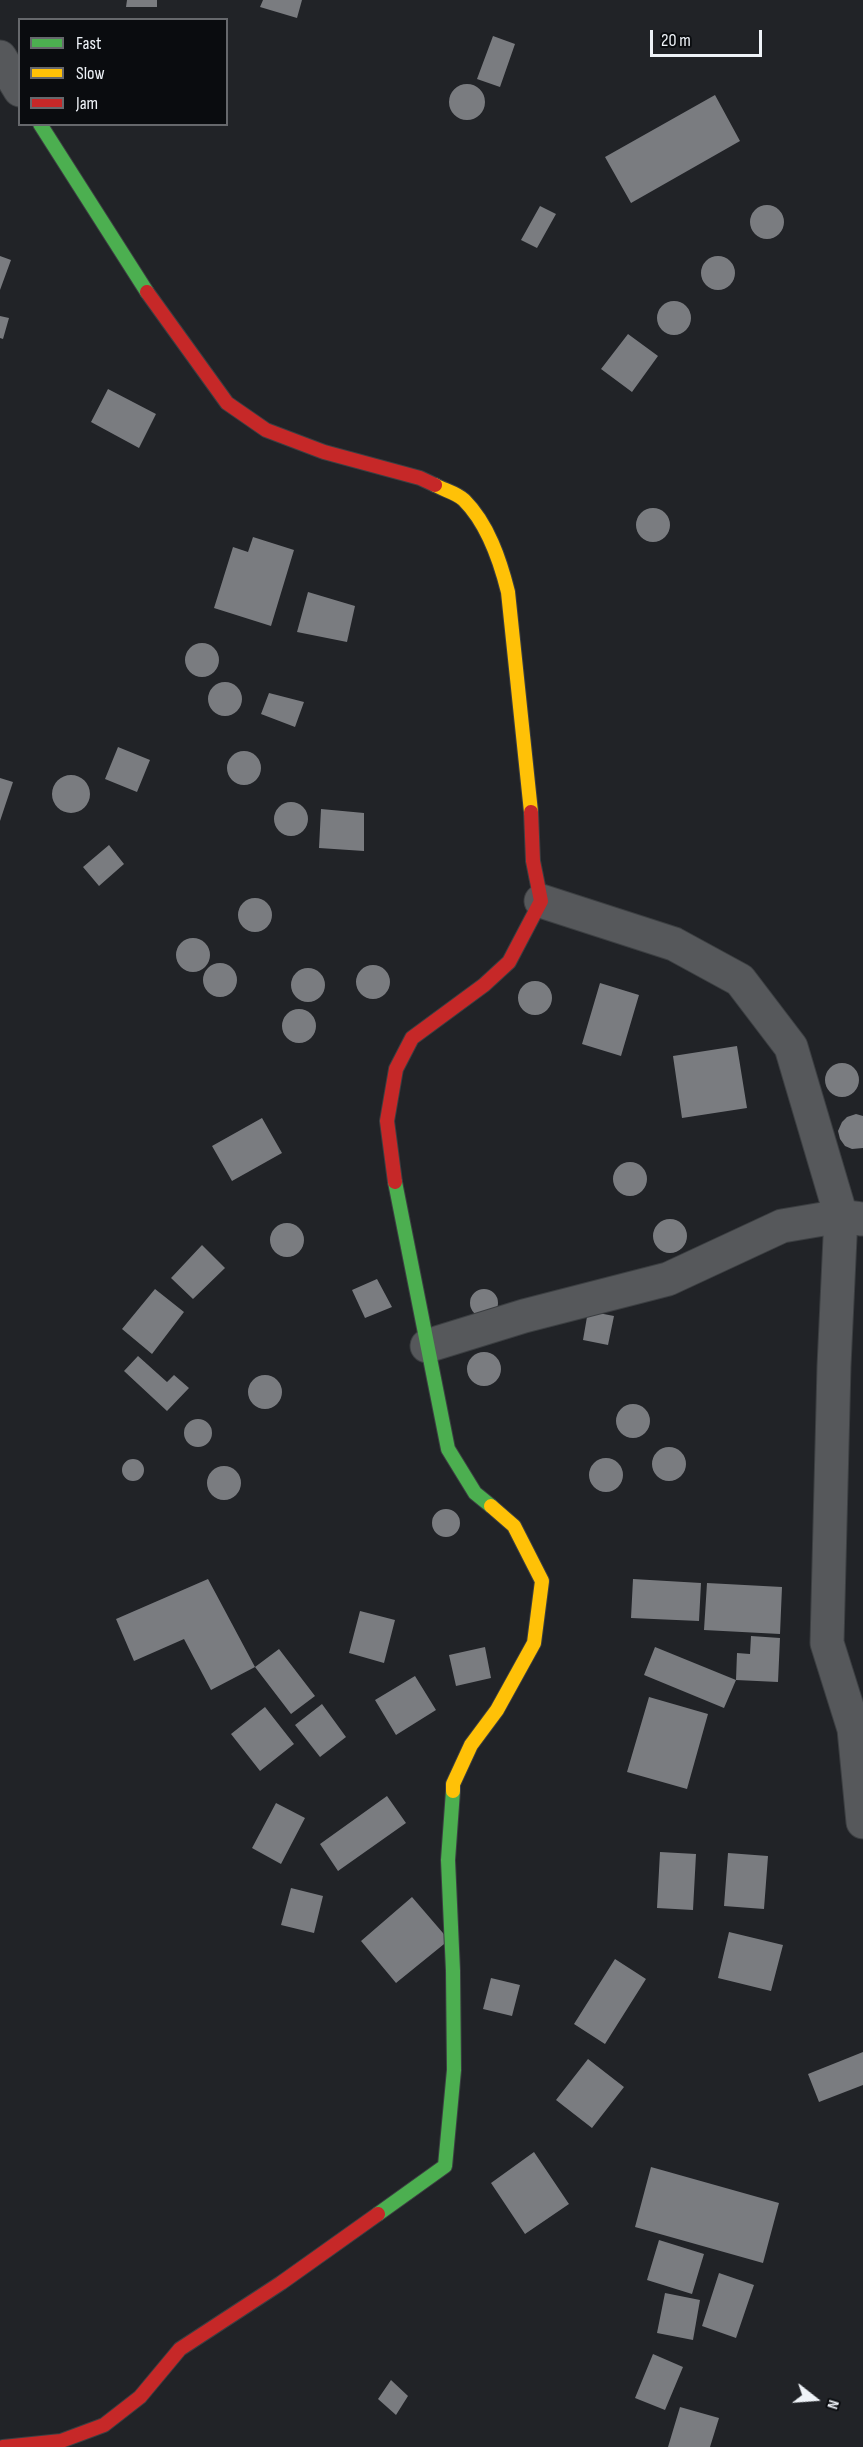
<!DOCTYPE html>
<html>
<head>
<meta charset="utf-8">
<style>
	body { margin:0 }
	#map { position:relative; width:863px; height:2447px; overflow:hidden; background:#212327; font-family:"Sofia Sans Condensed",sans-serif }
	canvas { display:block }
	.legend { position:absolute; left:18px; top:18px; width:210px; height:108px; box-sizing:border-box; background:#0a0c0f; border:2px solid #66686c; margin:0; padding:8px 10px; list-style:none; font-size:18px; color:#eff3f8 }
	.legend li { display:flex; align-items:center; gap:12px; height:30px }
	.legend b { width:30px; border:2px solid #66686c }
	.north { position:absolute; left:785px; top:2369px; width:60px; height:60px; -webkit-text-stroke:4px #0a0c0f; paint-order:stroke; rotate:107deg; font-size:16px; font-weight:700; line-height:24px; text-align:center; color:#eff3f8 }
	.north::after { content:''; display:block; margin:auto; width:21px; height:27px; background:#eff3f8; clip-path:polygon(50% 0,100% 100%,50% 72%,0 100%) }
	.scale { position:absolute; left:650px; top:30px; width:112px; height:27px; box-sizing:border-box; border:3px solid #eff3f8; border-top:0; padding-left:8px; font-size:18px; line-height:21px; white-space:nowrap; color:#eff3f8; -webkit-text-stroke:4px #0a0c0f; paint-order:stroke }
</style>
</head>
<body>
<div id="map">
<canvas width="863" height="2447"></canvas>
<ul class="legend">
<li><b style="height:8px;background:#4caf50"></b>Fast</li>
<li><b style="height:8px;background:#ffc107"></b>Slow</li>
<li><b style="height:8px;background:#c62828"></b>Jam</li>
</ul>
<div class="north">N</div>
<div class="scale">20 m</div>
</div>
<script>
const c = document.querySelector('canvas').getContext('2d');
c.lineJoin = 'round';
function fill(path, color) { c.fillStyle = color; c.fill(path, 'evenodd'); }
function trace(path, color, width, dash) { c.strokeStyle = color; c.lineWidth = width; c.lineCap = dash ? 'butt' : 'round'; c.setLineDash(dash || []); c.stroke(path); }
fill(new Path2D(`
	M127,0H157V7H126Z
	M263,0H302L297,18L260,7Z
	M493,36L515,44L500,87L477,79Z
	M449 102a18 18 0 1 1 36 0a18 18 0 1 1-36 0Z
	M715,95L740,141L631,203L605,157Z
	M750 222a17 17 0 1 1 34 0a17 17 0 1 1-34 0Z
	M540,206L556,214L537,248L521,240Z
	M701 273a17 17 0 1 1 34 0a17 17 0 1 1-34 0Z
	M0,256L11,260L0,290Z
	M657 318a17 17 0 1 1 34 0a17 17 0 1 1-34 0Z
	M0,316L9,318L3,339L0,338Z
	M628,334L658,356L632,392L601,369Z
	M108,389L156,414L139,448L91,422Z
	M636 525a17 17 0 1 1 34 0a17 17 0 1 1-34 0Z
	M253,537L294,550L271,626L214,608L233,547L248,552Z
	M308,592L355,606L347,642L297,632Z
	M185 660a17 17 0 1 1 34 0a17 17 0 1 1-34 0Z
	M208 699a17 17 0 1 1 34 0a17 17 0 1 1-34 0Z
	M269,693L304,702L295,727L261,714Z
	M118,747L150,760L137,792L105,779Z
	M227 768a17 17 0 1 1 34 0a17 17 0 1 1-34 0Z
	M52 794a19 19 0 1 1 38 0a19 19 0 1 1-38 0Z
	M0,778L13,782L0,821Z
	M274 819a17 17 0 1 1 34 0a17 17 0 1 1-34 0Z
	M321,809L364,813V851L319,848Z
	M109,845L124,864L99,886L83,867Z
	M238 915a17 17 0 1 1 34 0a17 17 0 1 1-34 0Z
	M176 955a17 17 0 1 1 34 0a17 17 0 1 1-34 0Z
	M203 980a17 17 0 1 1 34 0a17 17 0 1 1-34 0Z
	M356 982a17 17 0 1 1 34 0a17 17 0 1 1-34 0Z
	M291 985a17 17 0 1 1 34 0a17 17 0 1 1-34 0Z
	M518 998a17 17 0 1 1 34 0a17 17 0 1 1-34 0Z
	M600,983L639,995L621,1056L582,1044Z
	M282 1026a17 17 0 1 1 34 0a17 17 0 1 1-34 0Z
	M737,1046L747,1108L682,1118L673,1056Z
	M825 1080a17 17 0 1 1 34 0a17 17 0 1 1-34 0Z
	M856,1114L863,1116V1148L852,1149L845,1146L840,1139L838,1131L842,1122L847,1117Z
	M262,1118L282,1153L232,1181L212,1146Z
	M613 1179a17 17 0 1 1 34 0a17 17 0 1 1-34 0Z
	M653 1236a17 17 0 1 1 34 0a17 17 0 1 1-34 0Z
	M270 1240a17 17 0 1 1 34 0a17 17 0 1 1-34 0Z
	M202,1245L225,1268L193,1299L171,1278Z
	M377,1279L392,1307L365,1318L352,1290Z
	M155,1289L184,1312L152,1354L122,1329Z
	M470 1303a14 14 0 1 1 28 0a14 14 0 1 1-28 0Z
	M588,1311L614,1316L608,1345L583,1340Z
	M467 1369a17 17 0 1 1 34 0a17 17 0 1 1-34 0Z
	M138,1356L167,1382L174,1375L189,1388L167,1411L124,1371Z
	M248 1392a17 17 0 1 1 34 0a17 17 0 1 1-34 0Z
	M616 1421a17 17 0 1 1 34 0a17 17 0 1 1-34 0Z
	M184 1433a14 14 0 1 1 28 0a14 14 0 1 1-28 0Z
	M652 1464a17 17 0 1 1 34 0a17 17 0 1 1-34 0Z
	M589 1475a17 17 0 1 1 34 0a17 17 0 1 1-34 0Z
	M122 1470a11 11 0 1 1 22 0a11 11 0 1 1-22 0Z
	M207 1483a17 17 0 1 1 34 0a17 17 0 1 1-34 0Z
	M432 1523a14 14 0 1 1 28 0a14 14 0 1 1-28 0Z
	M208,1579L255,1667L211,1690L184,1639L134,1661L116,1619Z
	M633,1579L701,1583L699,1621L631,1618Z
	M707,1583L782,1587L780,1634L704,1630Z
	M360,1611L395,1620L384,1663L349,1653Z
	M751,1636L780,1638L778,1682L736,1680L724,1708L644,1675L655,1647L736,1680L737,1653L750,1654Z
	M485,1647L491,1678L456,1686L449,1655Z
	M279,1649L315,1696L291,1714L255,1667Z
	M415,1676L436,1710L396,1735L375,1700Z
	M649,1697L708,1714L687,1789L627,1772Z
	M322,1704L346,1737L320,1757L295,1725Z
	M265,1707L294,1744L260,1771L231,1734Z
	M387,1796L406,1823L338,1871L320,1844Z
	M276,1803L305,1818L281,1864L252,1848Z
	M660,1852L696,1854L693,1910L657,1908Z
	M728,1853L768,1856L764,1909L724,1906Z
	M291,1888L323,1896L314,1933L281,1925Z
	M412,1897L449,1940L396,1983L361,1941Z
	M729,1932L783,1945L771,1991L718,1978Z
	M615,1959L646,1979L605,2044L574,2024Z
	M491,1978L520,1985L512,2016L483,2009Z
	M863,2052V2085L819,2102L808,2074Z
	M588,2059L624,2087L592,2128L556,2100Z
	M534,2152L569,2204L525,2234L491,2183Z
	M651,2167L779,2203L763,2263L635,2227Z
	M659,2240L704,2254L692,2294L647,2280Z
	M719,2273L754,2285L736,2338L702,2326Z
	M665,2293L700,2300L693,2340L657,2333Z
	M653,2354L683,2367L665,2410L635,2398Z
	M391,2380L408,2396L396,2415L378,2399Z
	M680,2407L719,2418L710,2447H668Z`), '#7a7c80');
const street = new Path2D(`
	M0,57L20,90
	M541,901L674,944L740,980L791,1047L841,1216L834,1366L827,1643L854,1729L863,1822
	M427,1346L524,1316L668,1279L782,1226L841,1216L861,1219`);
const fast = new Path2D(`
	M40,124L147,292
	M395,1182L448,1449L475,1493L491,1506
	M378,2214L445,2166L454,2070L453,1971L448,1860L453,1791`);
const slow = new Path2D(`
	M435,485C444,490 457,493 464,500C488,524 500,560 508,592L531,812
	M453,1791V1784L471,1745L497,1710L534,1643L542,1581L514,1526L491,1506`);
const jam = new Path2D(`
	M147,292L227,403L266,430L324,452L420,478L435,485
	M395,1182L387,1121L396,1069L412,1038L484,985L509,962L541,901L533,861L531,812
	M3,2447L61,2441L104,2425L140,2397L180,2349L281,2283L378,2214`);
trace(street, '#3c3f42', 35);
trace(fast, '#3c3f42', 16);
trace(slow, '#3c3f42', 16);
trace(jam, '#3c3f42', 16);
trace(street, '#56585b', 33);
trace(fast, '#4caf50', 14);
trace(slow, '#ffc107', 14);
trace(jam, '#c62828', 14);
</script>
</body>
</html>
